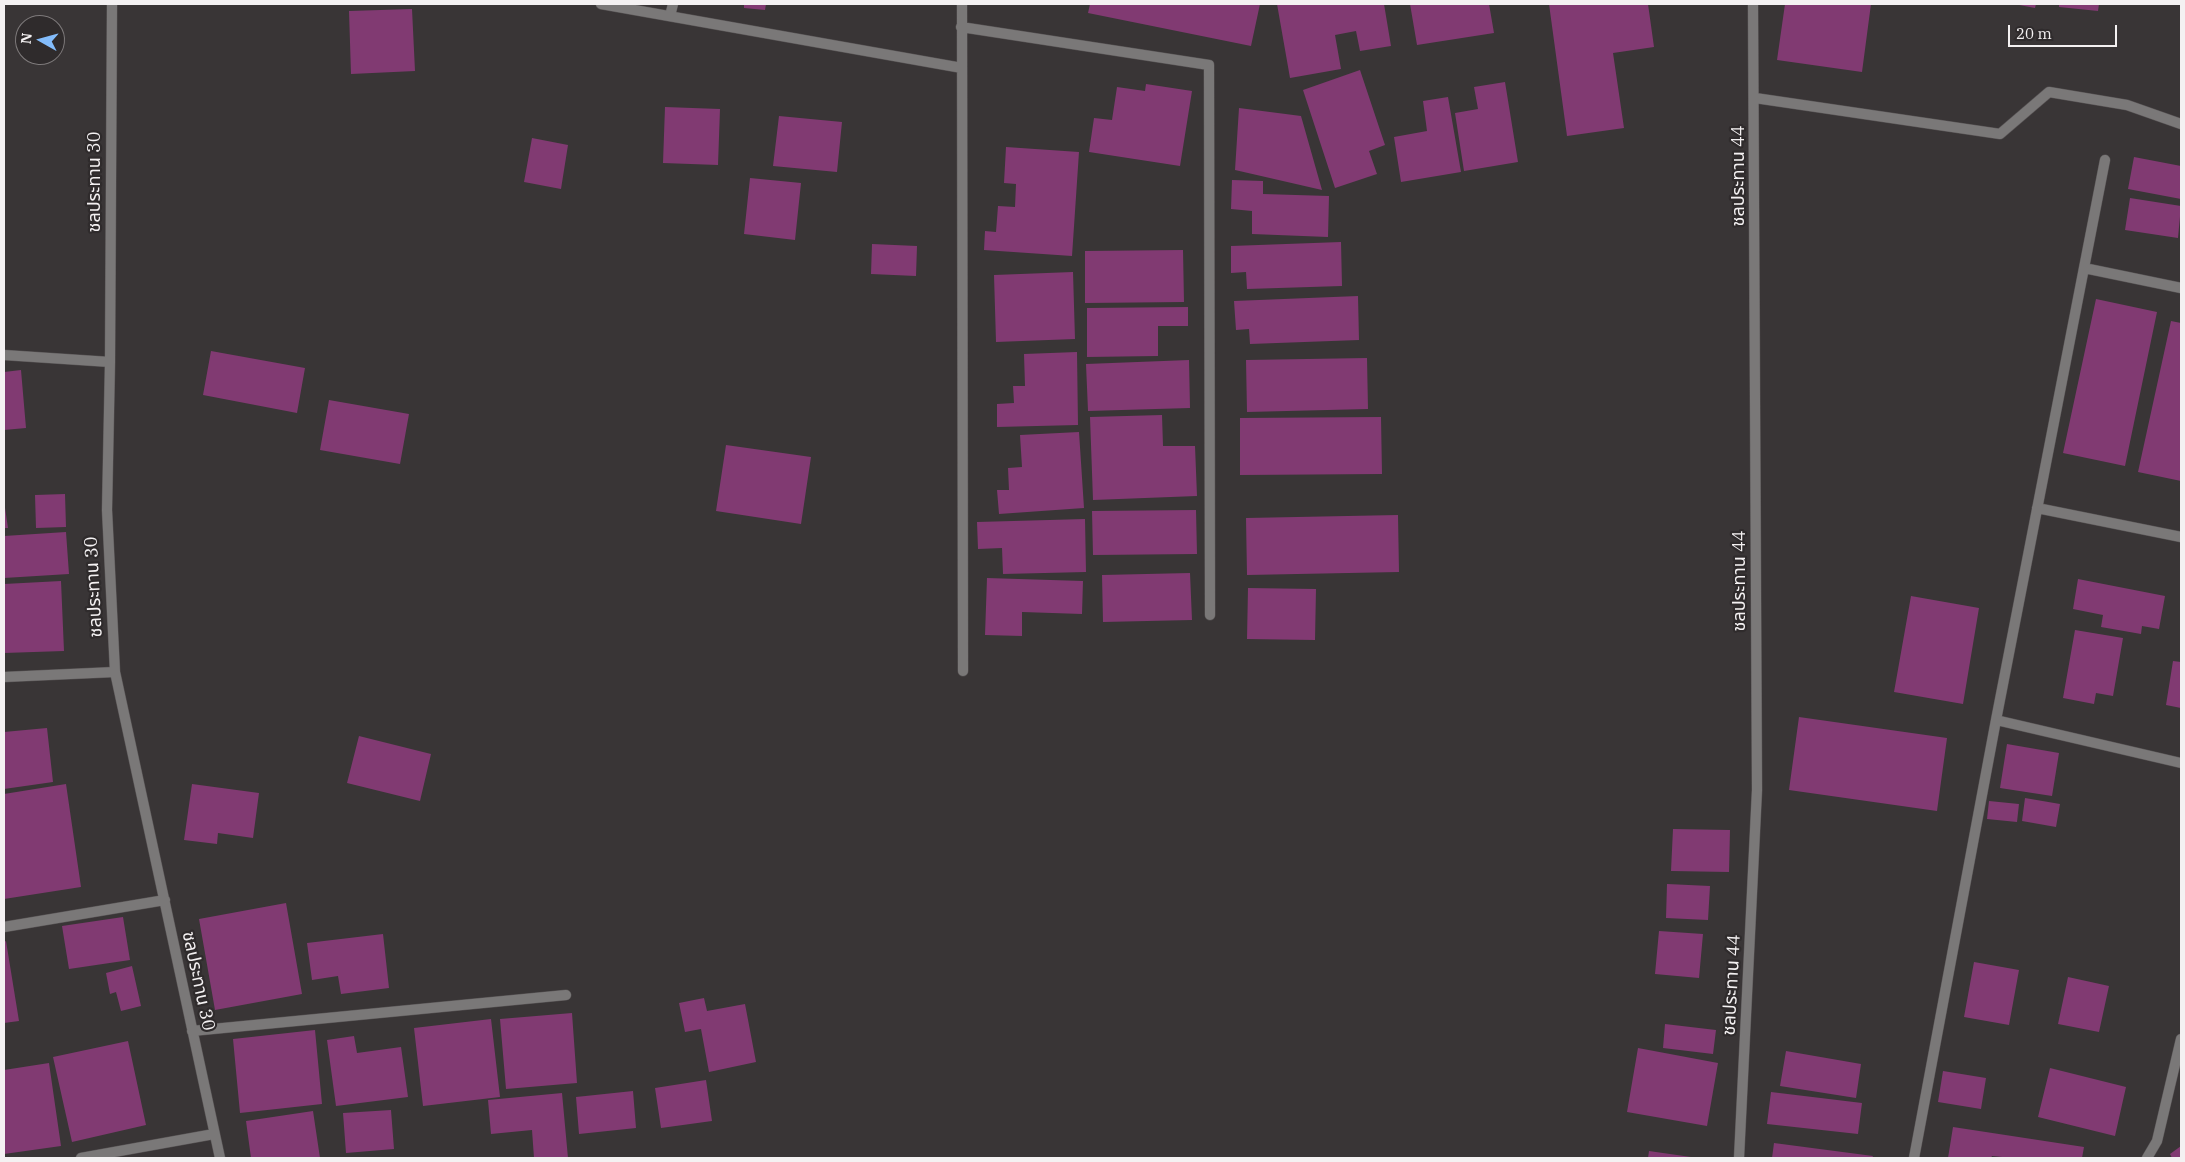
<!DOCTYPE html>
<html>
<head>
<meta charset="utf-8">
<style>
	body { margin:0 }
	#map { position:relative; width:2185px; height:1162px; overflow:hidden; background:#393536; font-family:"IBM Plex Serif",serif }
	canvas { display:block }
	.frame { position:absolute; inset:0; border:5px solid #f4f1f2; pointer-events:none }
	.north { position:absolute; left:15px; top:15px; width:50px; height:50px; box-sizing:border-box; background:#2f2b2c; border:1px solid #7e7a7b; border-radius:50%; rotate:277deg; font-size:14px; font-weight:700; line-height:20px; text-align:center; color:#f4f1f2 }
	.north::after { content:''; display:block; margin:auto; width:18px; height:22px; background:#83bcfb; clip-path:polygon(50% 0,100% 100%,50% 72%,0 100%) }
	.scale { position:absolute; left:2008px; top:25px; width:109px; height:22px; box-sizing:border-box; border:2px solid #f4f1f2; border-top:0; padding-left:6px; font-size:15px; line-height:18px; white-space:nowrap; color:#f4f1f2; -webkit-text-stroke:4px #2f2b2c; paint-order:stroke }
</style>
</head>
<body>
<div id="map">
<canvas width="2185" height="1162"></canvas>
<div class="frame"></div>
<div class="north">N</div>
<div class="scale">20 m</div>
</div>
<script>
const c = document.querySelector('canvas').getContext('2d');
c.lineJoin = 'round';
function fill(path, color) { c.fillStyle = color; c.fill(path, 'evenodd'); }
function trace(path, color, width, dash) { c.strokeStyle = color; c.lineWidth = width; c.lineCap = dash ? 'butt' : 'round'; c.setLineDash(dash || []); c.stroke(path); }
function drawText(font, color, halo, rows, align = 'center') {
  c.font = font + ' "IBM Plex Serif","Noto Sans Thai",serif'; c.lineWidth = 4.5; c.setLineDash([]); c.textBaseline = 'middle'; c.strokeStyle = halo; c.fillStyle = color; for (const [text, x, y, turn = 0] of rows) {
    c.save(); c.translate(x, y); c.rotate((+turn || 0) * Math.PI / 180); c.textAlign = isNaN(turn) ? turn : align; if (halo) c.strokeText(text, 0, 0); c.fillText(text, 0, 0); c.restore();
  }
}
fill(new Path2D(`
	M744,4H766L765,10L744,8Z
	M1090,4H1260L1251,46L1088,13Z
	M1277,4H1384L1391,46L1360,51L1356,31L1335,35L1341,69L1290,78Z
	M1410,4H1489L1494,33L1417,45Z
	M1549,4H1648L1654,47L1613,53L1624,128L1567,136Z
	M1785,4H1871L1862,72L1777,60Z
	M2014,4H2036L2035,8Z
	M2059,4H2099L2098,11L2059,7Z
	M412,9L415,71L351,74L349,11Z
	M1360,70L1385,145L1369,151L1377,174L1335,188L1303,90Z
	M1505,82L1518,162L1464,171L1455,113L1478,109L1474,87Z
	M1146,84L1192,91L1180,166L1089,152L1094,118L1112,120L1117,87L1145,91Z
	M1448,97L1461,172L1401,182L1394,137L1427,131L1423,101Z
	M665,107L720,109L718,165L663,163Z
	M1239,108L1301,116L1322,190L1235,170Z
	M779,116L842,122L837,172L773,166Z
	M532,138L568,145L561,189L524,182Z
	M1006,147L1079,152L1072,256L984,250L985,231L996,232L998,206L1015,207L1016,184L1004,183Z
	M2134,157L2181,166V199L2128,189Z
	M750,178L801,183L795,240L744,234Z
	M1232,180L1263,181V194L1329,196L1328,237L1252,234V211L1231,209Z
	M2130,198L2181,206L2178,238L2125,230Z
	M1341,242L1342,286L1247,289L1246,272L1231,273V246Z
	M872,244L917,246L916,276L871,274Z
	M1183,250L1184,302L1085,303V251Z
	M1073,272L1075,339L996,342L994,275Z
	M1358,296L1359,340L1250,344L1249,329L1236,330L1234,301Z
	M2096,299L2157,312L2125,466L2063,453Z
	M1188,307V326H1158V356L1087,357V308Z
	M2171,321L2181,323V481L2138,472Z
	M211,351L305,368L297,413L203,395Z
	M1077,352L1078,425L997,427V404L1014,403L1013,386H1025L1024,354Z
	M1367,358L1368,409L1247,412L1246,360Z
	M1189,360L1190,408L1088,411L1086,364Z
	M21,370L26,428L4,430V372Z
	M329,400L409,414L400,464L320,450Z
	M1162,415L1163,446H1195L1197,496L1093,500L1090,417Z
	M1381,417L1382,474L1240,475V418Z
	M1079,432L1084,508L999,514L997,490H1009L1008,468L1022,467L1020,435Z
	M726,445L811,457L801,524L716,511Z
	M65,494L66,527L36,528L35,495Z
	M4,501L8,528H4Z
	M1196,510L1197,554L1093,555L1092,511Z
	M1398,515L1399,572L1247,575L1246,518Z
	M1085,519L1086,572L1003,574L1002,548L978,549L977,522Z
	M66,532L69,574L4,578V536Z
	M1190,573L1192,620L1103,622L1102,575Z
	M987,578L1083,581L1082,614L1022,612V636L985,635Z
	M2078,579L2165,596L2159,629L2142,626L2141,634L2101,627L2103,615L2073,609Z
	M61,581L64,651L4,653V584Z
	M1248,588L1316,589L1315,640L1247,639Z
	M1911,596L1979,608L1963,704L1894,692Z
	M2075,630L2123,638L2113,696L2096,693L2094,704L2063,698Z
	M2173,661L2181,662V708L2166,705Z
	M1799,717L1947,738L1937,811L1789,790Z
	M47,728L53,782L4,789V732Z
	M359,736L431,754L420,801L347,783Z
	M2007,744L2059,753L2052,796L2000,788Z
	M66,784L81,887L4,899V794Z
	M192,784L259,793L253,838L218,833L217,844L184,840Z
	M2025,798L2060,804L2056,827L2022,821Z
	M1989,801L2019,804L2017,822L1987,819Z
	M1673,829L1730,830L1729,872L1671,871Z
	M1667,884L1710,886L1708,920L1666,918Z
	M286,903L302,994L215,1010L199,919Z
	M123,917L130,960L69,969L62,926Z
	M1659,931L1703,934L1699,978L1655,974Z
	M383,934L389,988L341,994L338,976L312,980L307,943Z
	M6,941L19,1021L4,1023V942Z
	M1974,962L2019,970L2009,1025L1964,1017Z
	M132,966L141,1006L121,1011L116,992L110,994L106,973Z
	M2068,977L2109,986L2099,1032L2058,1024Z
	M704,998L707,1011L745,1004L756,1062L709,1072L701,1029L685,1032L679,1003Z
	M572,1013L577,1083L506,1089L500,1019Z
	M491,1019L500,1097L423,1106L414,1028Z
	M1665,1024L1716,1030L1713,1054L1663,1048Z
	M315,1030L322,1104L240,1113L233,1039Z
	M354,1036L357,1053L401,1047L408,1097L336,1106L327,1040Z
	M128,1041L146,1125L72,1142L53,1057Z
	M1638,1048L1718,1063L1707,1126L1627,1112Z
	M1786,1051L1861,1064L1856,1098L1780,1086Z
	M49,1063L61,1146L4,1154V1070Z
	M2050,1068L2126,1087L2115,1136L2038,1117Z
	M1943,1071L1986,1078L1981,1109L1938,1102Z
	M706,1080L712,1121L661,1128L655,1088Z
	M633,1091L636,1128L579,1134L576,1097Z
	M1771,1092L1862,1103L1858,1134L1767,1124Z
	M562,1093L568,1158H534L532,1130L491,1134L488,1100Z
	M391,1110L394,1149L346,1153L343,1113Z
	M313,1111L320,1158H251L246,1121Z
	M1953,1127L2084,1147L2082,1158H2012L1992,1156L1991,1158H1948Z
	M1774,1143L1873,1156L1872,1158H1772Z
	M2181,1146V1158H2172L2170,1154Z
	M1649,1151L1691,1157V1158H1648Z`), '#813a72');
const minor = new Path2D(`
	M112,4L110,362L107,510L115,672L220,1158
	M601,4L962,68
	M962,4L963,671
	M670,16L673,4
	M961,27L1209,65L1210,615
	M1755,98L2000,134L2049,92L2127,105L2181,124
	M2084,268L2181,288
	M4,355L110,362
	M2037,508L2181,537
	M4,677L115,672
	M1996,720L2181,763
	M4,927L165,900
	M192,1031L566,995
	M81,1158L214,1134
	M1739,1158L1757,790L1753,4
	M1914,1158L1996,720L2105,160
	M2147,1158L2157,1141L2181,1039`);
trace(minor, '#575354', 11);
trace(minor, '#7a7878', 10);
drawText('18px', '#f4f1f2', '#2f2b2c', [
	["ชลประทาน 44",1739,176,-90],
	["ชลประทาน 30",95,182,-90],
	["ชลประทาน 44",1740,581,-90],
	["ชลประทาน 30",94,587,-93],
	["ชลประทาน 30",198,981,78],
	["ชลประทาน 44",1732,985,-87]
]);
</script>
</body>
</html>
